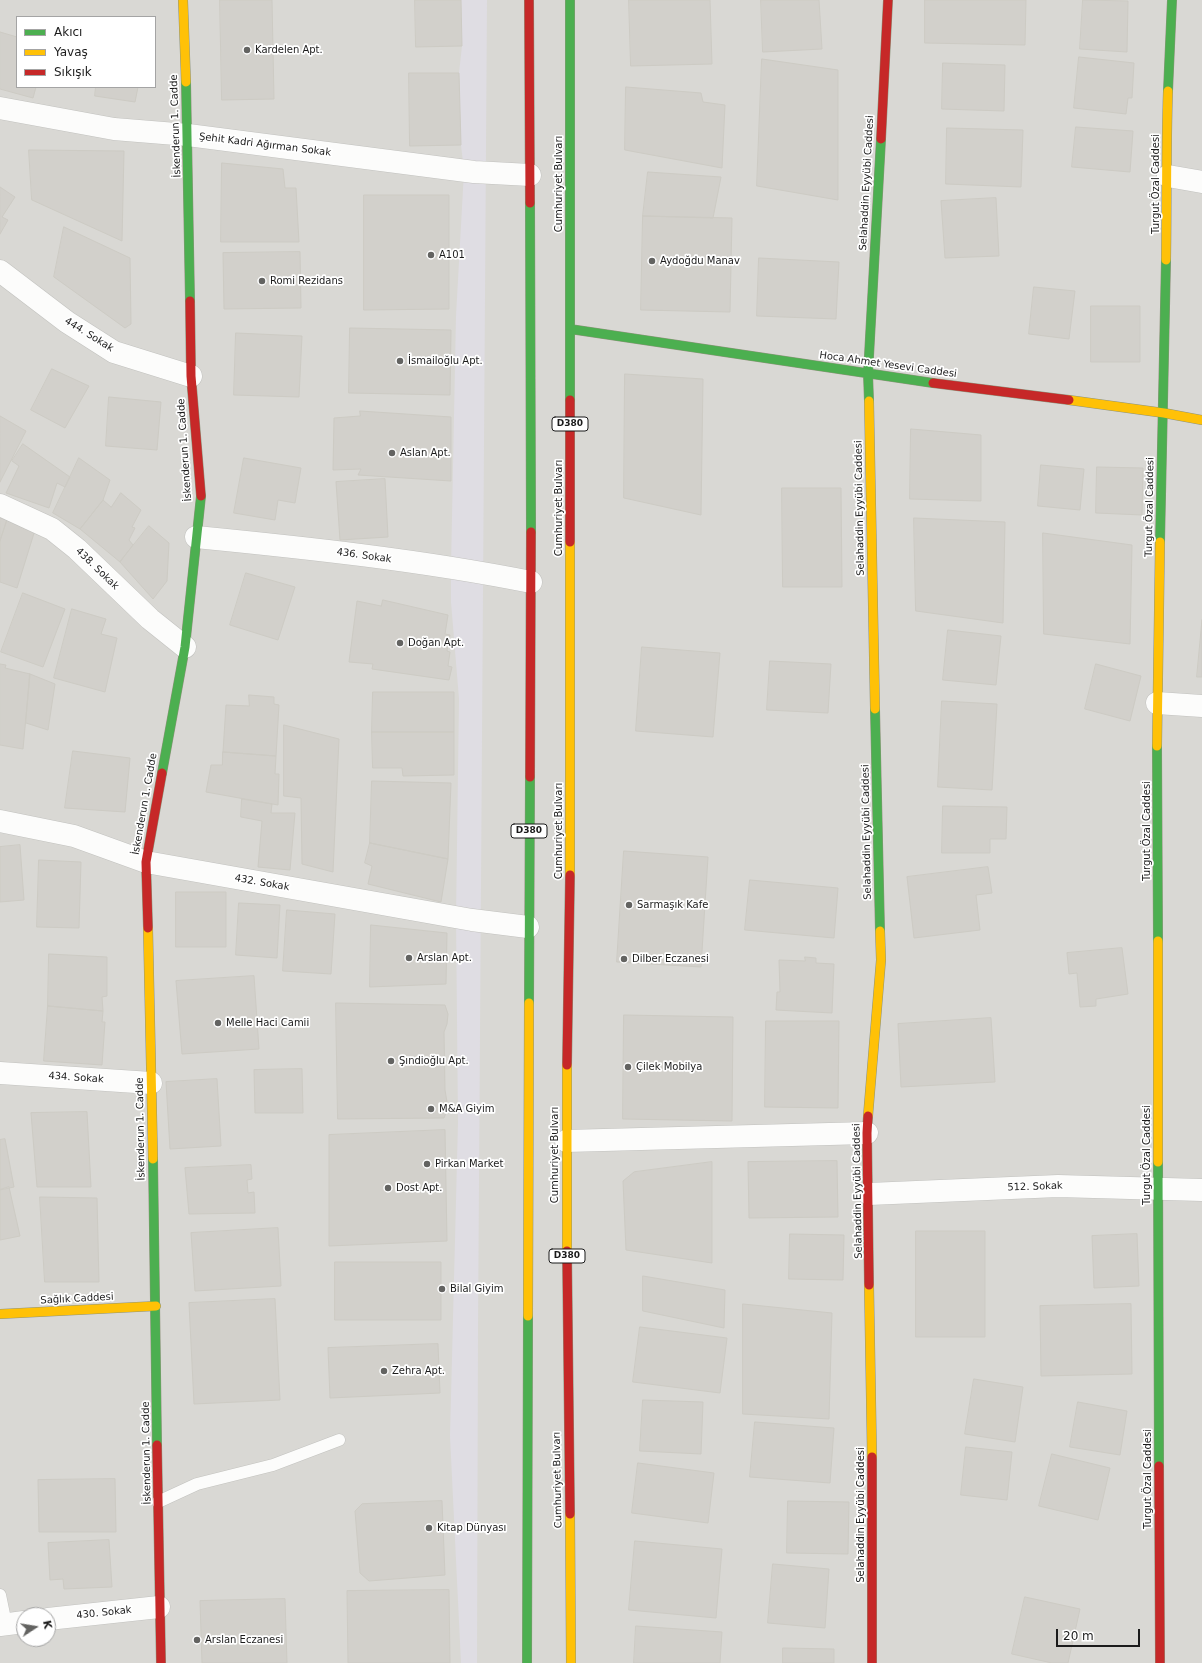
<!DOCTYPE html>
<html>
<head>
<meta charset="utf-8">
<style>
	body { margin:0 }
	#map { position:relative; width:1202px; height:1663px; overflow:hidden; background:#eae9e2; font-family:"DejaVu Sans",sans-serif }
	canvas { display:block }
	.legend { position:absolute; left:16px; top:16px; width:140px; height:72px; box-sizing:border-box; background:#fff; border:1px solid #a4a4a4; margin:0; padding:5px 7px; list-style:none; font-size:12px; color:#1b1b1b }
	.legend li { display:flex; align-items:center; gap:8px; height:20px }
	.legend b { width:20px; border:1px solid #a4a4a4 }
	.north { position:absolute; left:16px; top:1607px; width:40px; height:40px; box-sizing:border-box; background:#fff; border:1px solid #a4a4a4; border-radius:50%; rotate:78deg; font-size:11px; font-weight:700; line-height:16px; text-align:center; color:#1b1b1b }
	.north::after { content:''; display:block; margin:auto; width:14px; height:18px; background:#636361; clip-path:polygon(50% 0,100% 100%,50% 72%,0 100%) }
	.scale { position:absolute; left:1056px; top:1629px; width:84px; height:18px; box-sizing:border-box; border:2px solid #1b1b1b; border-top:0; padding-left:5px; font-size:12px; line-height:14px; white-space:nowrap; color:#1b1b1b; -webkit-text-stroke:3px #fff; paint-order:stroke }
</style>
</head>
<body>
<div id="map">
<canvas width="1202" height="1663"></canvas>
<ul class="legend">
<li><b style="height:5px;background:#4caf50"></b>Akıcı</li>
<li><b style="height:5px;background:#ffc107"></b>Yavaş</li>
<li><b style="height:5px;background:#c62828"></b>Sıkışık</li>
</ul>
<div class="north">K</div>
<div class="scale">20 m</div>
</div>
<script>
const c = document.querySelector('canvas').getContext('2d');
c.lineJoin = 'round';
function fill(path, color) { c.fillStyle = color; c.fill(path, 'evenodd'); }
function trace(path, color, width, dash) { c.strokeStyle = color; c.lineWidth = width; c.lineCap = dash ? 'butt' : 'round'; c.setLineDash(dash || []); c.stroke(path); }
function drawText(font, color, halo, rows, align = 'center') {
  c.font = font + ' "DejaVu Sans",sans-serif'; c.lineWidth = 3.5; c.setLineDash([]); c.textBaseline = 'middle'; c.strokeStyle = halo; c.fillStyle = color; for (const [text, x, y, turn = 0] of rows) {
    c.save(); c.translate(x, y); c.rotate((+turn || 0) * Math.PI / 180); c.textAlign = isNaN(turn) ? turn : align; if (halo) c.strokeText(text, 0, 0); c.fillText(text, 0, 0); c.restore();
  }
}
fill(new Path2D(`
	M0,0H1202V1663H0ZM17,17H155V87H17ZM24,1615H48V1639H24Z`), '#d9d8d4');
fill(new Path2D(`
	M461,0H487L478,1328L477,1663H461L450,1436L458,1122L456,917L459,699L451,602V567L456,316L464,171L461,145L459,73L462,46Z`), '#dfdde3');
const building = new Path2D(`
	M220,0H272L274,99L222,100Z
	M415,0H461L462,46L416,47Z
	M629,0H710L712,64L631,66Z
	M761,0H819L822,49L763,52Z
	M925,0H1026L1025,45L925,43Z
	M1083,0L1128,1L1127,52L1080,49Z
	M0,32L17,37V87H36L33,98L0,89Z
	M1079,57L1134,63L1132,98H1128L1126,114L1074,108Z
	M762,59L838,70V200L757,186Z
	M943,63L1005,65L1004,111L942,109Z
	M409,73H459L461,145L410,146Z
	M96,87H138L135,102L95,96Z
	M626,87L701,93L703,102L725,105L722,168L625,150Z
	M1076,127L1133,131L1130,172L1072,167Z
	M947,128L1023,130L1021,187L946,184Z
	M29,150L124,151L122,241L32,200Z
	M222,163L283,169L285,188H296L299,242H221Z
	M648,172L721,177L713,218L643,216Z
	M0,187L15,197L2,217L8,220L0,234Z
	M364,195H449V309L364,310Z
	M996,198L999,256L945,258L941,201Z
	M643,216L732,218L730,312L641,310Z
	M64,227L130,258L131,324L125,328L54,277Z
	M300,252L301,308L224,309L223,253Z
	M759,258L839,262L836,319L757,316Z
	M1034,287L1075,291L1069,339L1029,334Z
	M1091,306H1140V362H1091Z
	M350,328L451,330L450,395L349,393Z
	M236,333L302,336L299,397L234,395Z
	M52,369L89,386L65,428L31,410Z
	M625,374L703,379L701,515L624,498Z
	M109,397L161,402L157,450L106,446Z
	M360,411L451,417V481L358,475L361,469L333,470L334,418L360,416Z
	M0,416L26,431L0,482Z
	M911,429L981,435V501L910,499Z
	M23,444L70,477L65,487L57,483L49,508L6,493L19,466L12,461Z
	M79,458L110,480L103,500L80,529L53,513Z
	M244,458L301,468L295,503L278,500L275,520L234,513Z
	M1041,465L1084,469L1080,510L1038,506Z
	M1097,467L1143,468L1142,515L1096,513Z
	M385,479L388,537L340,540L336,482Z
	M782,488H841L842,587H783Z
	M121,493L141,510L132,527L135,528L129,540L133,545L120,562L80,529L103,500L111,507Z
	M0,518L7,520L0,541Z
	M914,518L1005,522L1003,623L916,611Z
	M7,520L35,530L17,588L0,582V541Z
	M149,526L169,543L167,581L153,599L120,562Z
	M1043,533L1132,545L1130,644L1044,634Z
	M246,573L295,587L278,640L230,625Z
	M23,593L65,609L43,667L1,652Z
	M383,600L448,615L445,634L450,635L447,651L450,652L448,666L452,667L449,680L372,669L373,664L349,662L357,601L381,606Z
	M72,609L106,619L101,634L117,638L105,692L54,678Z
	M1202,620V677H1197Z
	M948,630L1001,636L996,685L943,680Z
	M642,647L720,653L713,737L636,731Z
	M770,661L831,664L828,713L767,710Z
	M0,664L6,665L5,668L30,674L23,749L0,745Z
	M1096,664L1141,676L1130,721L1085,709Z
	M30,674L55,684L48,730L26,723Z
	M373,692H454V732H372Z
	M249,695L274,697V704L279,705L276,756L223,752L226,705L249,706Z
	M942,701L997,704L992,790L938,787Z
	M284,725L339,739L333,872L302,864L301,798L284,796Z
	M372,732H454V775L403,776L402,768H373Z
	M73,751L130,758L125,812L65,808Z
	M223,752L276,756L275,774H279L278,805L206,792L211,765H222Z
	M372,781L451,783L448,859L370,843Z
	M242,799L272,804L271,813H295L290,870L258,867L262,821L241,817Z
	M943,806L1007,807L1006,839H990V853H942Z
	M370,843L448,859L441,902L368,884L372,866L365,863Z
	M20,845L24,900L0,902V847Z
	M624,851L708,857L701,967L617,962Z
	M39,860L81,862L79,928L37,927Z
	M988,867L992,893L976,895L980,930L914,938L907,877Z
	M750,880L838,888L834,938L745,930Z
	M176,892H226V947H176Z
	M239,903L280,905L277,958L236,955Z
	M287,910L335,914L331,974L283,971Z
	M371,925L447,933L446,984L370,987Z
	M1122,948L1128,994L1096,999V1006L1080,1007L1077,973L1069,974L1067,953Z
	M49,954L107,957V996L102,997L103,1011L48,1006Z
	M805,957L816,958V963L834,964L832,1013L776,1010L777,992H780L779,960L805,961Z
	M254,976L259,1049L182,1054L176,981Z
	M336,1003L445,1005L448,1014L447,1024L444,1032L445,1090L448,1108L444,1118L338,1119Z
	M48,1006L103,1011L102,1022H105L102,1065L44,1061Z
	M624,1015L733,1017L732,1121L623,1119Z
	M991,1018L995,1082L901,1087L898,1024Z
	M766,1021H839L838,1108L765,1107Z
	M302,1069L303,1113H255L254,1070Z
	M217,1079L221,1146L170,1149L166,1082Z
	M87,1112L91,1187H37L31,1113Z
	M445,1130L447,1241L329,1246V1135Z
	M5,1139L14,1187L0,1190V1140Z
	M837,1161L838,1217L749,1218L748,1162Z
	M712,1162V1263L626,1250L623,1181L634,1172Z
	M251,1165L252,1179L247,1180L248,1193L254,1192L255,1213L189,1214L185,1168Z
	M9,1187L20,1236L0,1240V1190Z
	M40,1197L97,1198L99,1282H45Z
	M278,1228L281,1286L195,1291L191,1233Z
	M916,1231H985V1337H916Z
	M790,1234L844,1235L843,1280L789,1279Z
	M1137,1234L1139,1286L1094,1288L1092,1236Z
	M335,1262H441V1320H335Z
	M643,1276L725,1290L724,1328L643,1311Z
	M275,1299L280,1400L194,1404L189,1303Z
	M743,1304L832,1313L829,1419L743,1414Z
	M1131,1304L1132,1374L1041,1376L1040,1306Z
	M640,1327L727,1338L720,1393L633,1382Z
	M438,1344L440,1393L330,1398L328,1348Z
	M974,1379L1023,1387L1015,1442L965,1434Z
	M643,1400L703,1402L701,1454L640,1451Z
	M1078,1402L1127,1411L1120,1455L1070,1447Z
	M755,1422L834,1428L830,1483L750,1477Z
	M966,1447L1012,1452L1007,1500L961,1495Z
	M1052,1454L1110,1468L1098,1520L1039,1506Z
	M638,1463L714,1473L708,1523L632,1513Z
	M115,1479L116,1532H39L38,1480Z
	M442,1501L445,1575L369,1581L360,1573L355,1511L362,1504Z
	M788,1501L849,1502L848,1554L787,1553Z
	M109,1540L112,1587L64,1589L63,1579L50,1580L48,1543Z
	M635,1541L722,1549L716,1618L629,1610Z
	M773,1564L829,1569L825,1628L768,1623Z
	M449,1590L450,1663H348L347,1591Z
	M1025,1597L1080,1609L1068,1663H1052L1012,1654Z
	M285,1599L287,1663H202L200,1601Z
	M636,1626L722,1632L720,1663H634Z
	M783,1648L834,1649V1663H783Z`);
fill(building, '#d2d0cb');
trace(building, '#cdcbc4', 1);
const lane = new Path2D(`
	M158,1502L197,1484L273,1465L339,1440
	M0,1595L6,1624`);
const street = new Path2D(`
	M0,108L114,129L188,135L474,172L530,175
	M1168,176L1202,182
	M0,271L67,322L114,352L191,376
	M0,505L52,529L77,549L150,619L185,647
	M196,537C308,548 420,560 531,582
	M1157,703L1202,706
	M0,821L74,836L146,862L472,920L528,927
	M0,1073L151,1083
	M566,1141L867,1133
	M869,1194L1058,1186L1202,1190
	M48,1619L159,1607
	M0,1625L24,1622`);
const fast = new Path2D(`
	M570,0V400
	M186,82L190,301
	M1168,91L1172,0
	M530,203L531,532
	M570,329L933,383
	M869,401L868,374L881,139
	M1160,542L1166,260
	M875,709L880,931
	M1157,746L1158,941
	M162,773L185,647L201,496
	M529,1003L530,777
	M153,1159L157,1445
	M1158,1162L1159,1466
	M527,1663L528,1316`);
const slow = new Path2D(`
	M183,0L186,82
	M1166,260C1167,204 1166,147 1168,91
	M1069,400L1164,413L1202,420
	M869,401L875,709
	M1157,746L1160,542
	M570,875V542
	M148,928L153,1159
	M1158,941V1162
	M567,1065V1251
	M868,1116L881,960L880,931
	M869,1285L872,1457
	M0,1314L156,1306
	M528,1316L529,1003
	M570,1514L571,1663`);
const jam = new Path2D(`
	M529,0L530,203
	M881,139L888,0
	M190,301L191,376L201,496
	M933,383L1069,400
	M570,400V542
	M530,777L531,532
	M148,928L146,862L162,773
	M567,1065L570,875
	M868,1116L867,1133L869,1285
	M567,1251L570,1514
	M157,1445L161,1663
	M872,1457V1663
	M1159,1466L1160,1663`);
trace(lane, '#c2c2bf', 13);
trace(street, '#c2c2bf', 23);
trace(fast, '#8e947b', 10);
trace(slow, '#8e947b', 10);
trace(jam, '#8e947b', 10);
trace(lane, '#fcfcfb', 12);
trace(street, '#fcfcfb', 22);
trace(fast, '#4caf50', 9);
trace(slow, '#ffc107', 9);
trace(jam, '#c62828', 9);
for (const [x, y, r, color] of [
	[247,50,4,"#636361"],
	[431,255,4,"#636361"],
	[652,261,4,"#636361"],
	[262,281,4,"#636361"],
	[400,361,4,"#636361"],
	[392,453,4,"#636361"],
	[400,643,4,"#636361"],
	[629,905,4,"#636361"],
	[409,958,4,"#636361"],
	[624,959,4,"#636361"],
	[218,1023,4,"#636361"],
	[391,1061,4,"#636361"],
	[628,1067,4,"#636361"],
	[431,1109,4,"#636361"],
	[427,1164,4,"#636361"],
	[388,1188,4,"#636361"],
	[442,1289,4,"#636361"],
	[384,1371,4,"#636361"],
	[429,1528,4,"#636361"],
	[197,1640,4,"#636361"]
]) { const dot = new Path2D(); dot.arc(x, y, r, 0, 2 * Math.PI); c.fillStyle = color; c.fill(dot); trace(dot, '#fff', 1.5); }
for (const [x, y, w] of [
	[570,424,36],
	[529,831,36],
	[567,1256,36]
]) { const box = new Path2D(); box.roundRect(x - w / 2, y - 7, w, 14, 3); c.fillStyle = '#fff'; c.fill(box); trace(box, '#1b1b1b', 1); }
drawText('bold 9px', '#1b1b1b', null, [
	["D380",570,424],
	["D380",529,831],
	["D380",567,1256]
]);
drawText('10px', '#1b1b1b', '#fff', [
	["Kardelen Apt.",255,50],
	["A101",439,255],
	["Aydoğdu Manav",660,261],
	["Romi Rezidans",270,281],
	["İsmailoğlu Apt.",408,361],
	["Aslan Apt.",400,453],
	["Doğan Apt.",408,643],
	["Sarmaşık Kafe",637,905],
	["Arslan Apt.",417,958],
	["Dilber Eczanesi",632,959],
	["Melle Haci Camii",226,1023],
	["Şındioğlu Apt.",399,1061],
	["Çilek Mobilya",636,1067],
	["M&A Giyim",439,1109],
	["Pirkan Market",435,1164],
	["Dost Apt.",396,1188],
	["Bilal Giyim",450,1289],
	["Zehra Apt.",392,1371],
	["Kitap Dünyası",437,1528],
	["Arslan Eczanesi",205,1640]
], 'left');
drawText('10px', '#1b1b1b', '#fff', [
	["İskenderun 1. Cadde",176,126,-92],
	["Şehit Kadri Ağırman Sokak",265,145,7],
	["Selahaddin Eyyübi Caddesi",867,183,-87],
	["Cumhuriyet Bulvarı",559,184,-90],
	["Turgut Özal Caddesi",1156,184,-90],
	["444. Sokak",89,335,32],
	["Hoca Ahmet Yesevi Caddesi",888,365,8],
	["İskenderun 1. Cadde",185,450,-94],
	["Turgut Özal Caddesi",1150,507,-89],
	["Cumhuriyet Bulvarı",559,508,-90],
	["Selahaddin Eyyübi Caddesi",860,508,-91],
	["436. Sokak",364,556,8],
	["438. Sokak",97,569,44],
	["İskenderun 1. Cadde",145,804,-80],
	["Cumhuriyet Bulvarı",559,831,-90],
	["Turgut Özal Caddesi",1147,831,-90],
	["Selahaddin Eyyübi Caddesi",867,832,-91],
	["432. Sokak",262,883,10],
	["434. Sokak",76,1078,4],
	["İskenderun 1. Cadde",141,1129,-91],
	["Cumhuriyet Bulvarı",555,1155,-90],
	["Turgut Özal Caddesi",1147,1155,-90],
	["512. Sokak",1035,1187,-2],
	["Selahaddin Eyyübi Caddesi",858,1191,-91],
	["Sağlık Caddesi",77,1299,-3],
	["İskenderun 1. Cadde",147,1453,-91],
	["Turgut Özal Caddesi",1148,1479,-90],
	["Cumhuriyet Bulvarı",558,1480,-91],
	["Selahaddin Eyyübi Caddesi",861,1515,-90],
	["430. Sokak",104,1613,-6]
]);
</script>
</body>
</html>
